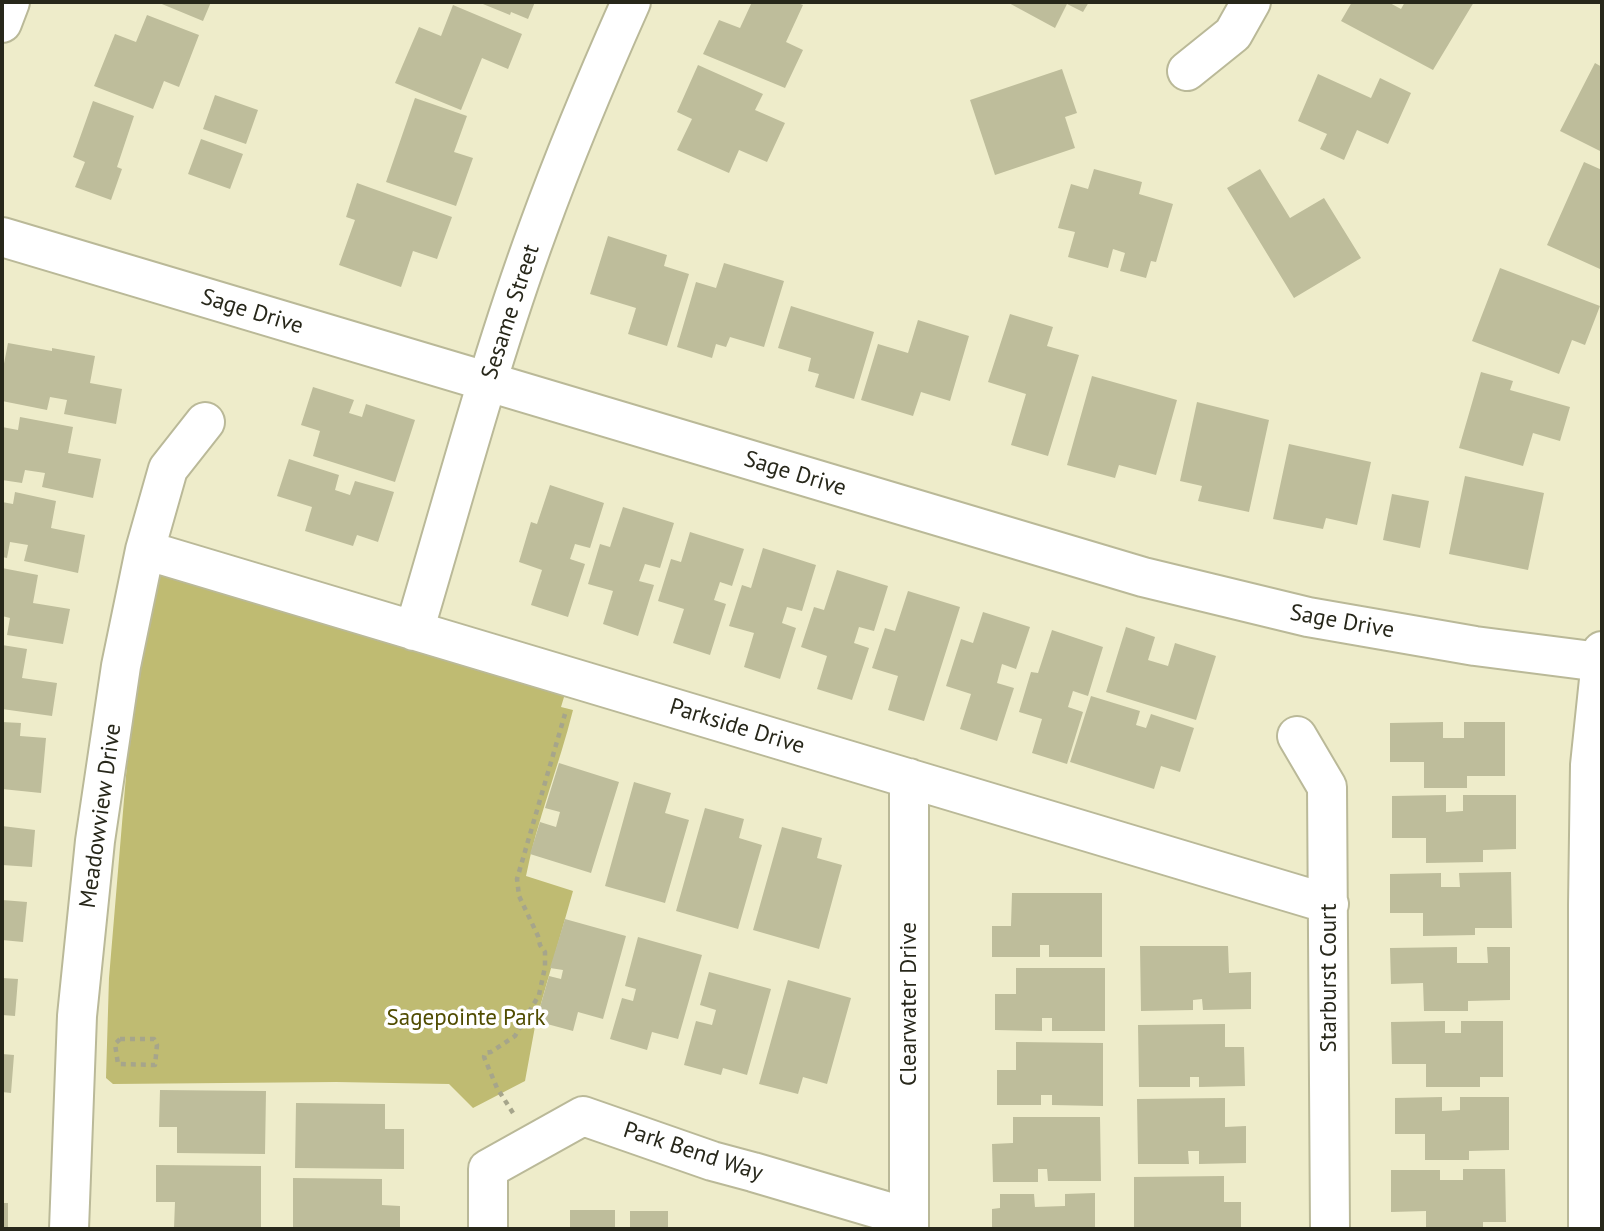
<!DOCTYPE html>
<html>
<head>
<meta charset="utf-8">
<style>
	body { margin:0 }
	#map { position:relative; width:1604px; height:1231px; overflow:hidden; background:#eeecca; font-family:"PT Sans",sans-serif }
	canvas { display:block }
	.frame { position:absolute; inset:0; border:4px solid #27271a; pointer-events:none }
</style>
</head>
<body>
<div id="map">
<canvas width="1604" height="1231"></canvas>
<div class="frame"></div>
</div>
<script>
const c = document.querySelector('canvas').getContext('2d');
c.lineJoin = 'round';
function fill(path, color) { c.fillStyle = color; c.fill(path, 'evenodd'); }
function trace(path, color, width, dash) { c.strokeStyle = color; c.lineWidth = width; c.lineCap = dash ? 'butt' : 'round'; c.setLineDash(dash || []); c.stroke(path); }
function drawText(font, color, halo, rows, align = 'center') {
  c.font = font + ' "PT Sans",sans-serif'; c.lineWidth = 7; c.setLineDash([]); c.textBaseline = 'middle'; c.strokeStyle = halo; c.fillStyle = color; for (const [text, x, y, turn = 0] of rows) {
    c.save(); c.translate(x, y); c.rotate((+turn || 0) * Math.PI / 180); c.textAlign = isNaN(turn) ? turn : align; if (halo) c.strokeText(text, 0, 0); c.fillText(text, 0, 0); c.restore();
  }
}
fill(new Path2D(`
	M145,550L570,677L561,707L573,710C559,766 537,820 526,876L573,891L536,1021L525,1081L473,1108L449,1084L336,1082L113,1084L106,1078L109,978Z`), '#bfbb72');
fill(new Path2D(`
	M157,2H211L203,21Z
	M478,2H535L528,19L511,12L510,15Z
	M752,2H795L803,5L786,42L803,50L785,88L703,54L719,20L740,28Z
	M1007,2H1089L1083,12L1067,4L1055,28Z
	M1352,2H1388L1401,9L1405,2H1474L1433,70L1341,21Z
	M453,5L522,34L508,69L482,58L461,110L395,83L419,27L441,36Z
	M147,15L199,35L179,87L164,81L153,109L94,86L115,34L136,42Z
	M1595,63L1602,67V152L1560,131Z
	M698,65L763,94L755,110L785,123L767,162L739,150L729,173L677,150L692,119L677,112Z
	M1062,69L1077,113L1065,117L1075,148L995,175L970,100Z
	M1318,74L1371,98L1380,78L1411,93L1388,144L1357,130L1344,160L1320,149L1327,134L1298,121Z
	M215,95L258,110L246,144L203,129Z
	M415,98L467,116L454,152L473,158L456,206L386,182Z
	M93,101L134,116L117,167L122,169L111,200L75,187L85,162L73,157Z
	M201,139L243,154L230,189L188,174Z
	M1584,162L1602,170L1600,269L1547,245Z
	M1094,169L1142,182L1139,194L1173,204L1156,262L1151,261L1146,278L1120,271L1125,253L1113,249L1108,268L1068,257L1075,232L1058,228L1071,184L1088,189Z
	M1260,169L1290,218L1324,198L1361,258L1294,298L1227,188Z
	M357,183L452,217L437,259L413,251L401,287L339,265L355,220L346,217Z
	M608,236L667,255L664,266L689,274L667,346L628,334L636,308L590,294Z
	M724,263L784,281L764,347L730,337L726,347L716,344L712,358L677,347L696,282L716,288Z
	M1500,268L1600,306L1585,345L1572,340L1559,374L1472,341Z
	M791,306L874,332L854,399L815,387L819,374L808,371L811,358L778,348Z
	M1010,314L1053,327L1047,346L1079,355L1048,456L1011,445L1026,394L988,382Z
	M918,320L969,336L950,401L921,392L913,416L861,400L878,344L908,353Z
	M8,343L52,351V348L95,356L90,383L122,389L116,424L64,414L67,400L50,397L47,410L2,401V374Z
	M1481,372L1513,381L1510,390L1570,407L1560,441L1533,433L1523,466L1459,448Z
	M1092,376L1177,400L1156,475L1119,465L1115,478L1067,465Z
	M313,387L354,400L349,413L362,417L366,404L415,420L395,482L313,456L320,431L301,425Z
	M1197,402L1269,420L1249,512L1198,501L1202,486L1180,481Z
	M20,417L73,427L68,453L101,459L93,498L42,487L45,473L25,470L22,483L2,480V427L18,430Z
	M1289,444L1371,462L1357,525L1326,518L1323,529L1273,519Z
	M289,459L339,475L335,490L350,495L355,481L394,492L378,542L357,535L353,546L305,531L312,507L277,496Z
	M1465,476L1544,493L1528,570L1449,554Z
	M550,485L604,503L590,548L575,544L570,559L585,564L568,617L531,605L542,570L519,562L531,522L537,524Z
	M15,492L56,501L51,528L85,535L78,573L24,561L28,545L10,542L7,558L2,557V502L13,504Z
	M1392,494L1429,501L1420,548L1383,540Z
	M623,507L674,523L660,568L645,564L639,581L654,585L638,636L603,624L613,591L588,584L600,544L610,547Z
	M690,532L744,549L732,586L720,582L714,600L726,604L710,655L673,643L684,609L658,601L671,559L681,562Z
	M763,548L816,565L802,611L787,607L782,623L796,628L780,679L744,667L754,633L729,626L742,585L751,588Z
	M2,568L38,575L33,603L70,609L63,644L7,635L10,618L2,616Z
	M837,570L888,586L874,631L859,627L854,643L869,648L852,700L817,689L827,656L801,647L814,607L824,610Z
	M908,591L960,607L924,721L888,710L898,676L872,668L885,628L895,631Z
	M983,612L1030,627L1016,669L1002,664L997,683L1014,688L997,741L960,729L971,694L946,686L961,639L973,643Z
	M1126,627L1155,637L1148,660L1168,666L1175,643L1216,656L1196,720L1106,692Z
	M1052,630L1103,647L1088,696L1073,691L1068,707L1083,712L1067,764L1032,753L1042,719L1019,712L1031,672L1038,673Z
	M2,645L27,649L22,678L57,683L52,716L2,709Z
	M1091,696L1140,711L1136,725L1146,728L1151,714L1194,728L1180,772L1161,766L1154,789L1070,762Z
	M2,722L21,723L20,736L46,738L41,793L2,789Z
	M1443,722V738H1464V722H1505V776H1467V788H1424V762H1390V723Z
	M559,763L619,782L591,873L530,854L540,822L556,827L560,812L545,808Z
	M634,782L671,793L665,813L689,820L665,903L605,886Z
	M1446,795V812L1463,811V795H1516V849L1483,850V862L1426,863V838H1392V796Z
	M705,808L744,819L739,838L762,845L738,929L676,911Z
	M2,826L35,830L32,867L2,865Z
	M782,827L822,838L817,858L842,865L819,949L753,930Z
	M1511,872L1512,928H1475V935L1423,936V913H1390V874L1441,873V887H1460L1459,873Z
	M1012,893H1102V957H1049V945H1040V957H992V926H1011Z
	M2,900L27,902L23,942L2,940Z
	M565,919L626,936L603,1019L578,1012L573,1031L536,1021L549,976L561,979L563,970L550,968Z
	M638,937L702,955L678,1039L652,1032L647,1050L610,1039L622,998L633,1001L636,989L625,986Z
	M1140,946H1228L1229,973L1251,972V1009L1203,1010L1202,999L1193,1000V1010L1141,1011Z
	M1457,947V963H1488L1487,947H1510V1000L1468,1001V1011H1424L1423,983L1391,984L1390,948Z
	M1016,968H1105V1031H1052V1018H1042V1031L995,1030V994H1016Z
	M709,972L771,989L747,1075L723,1068L721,1075L684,1065L696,1021L712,1025L716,1010L700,1005Z
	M2,978L18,979L15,1016L2,1015Z
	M788,980L851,998L827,1084L803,1077L798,1094L759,1084Z
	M1445,1021V1033H1461V1021H1503V1077H1480V1087H1426V1064H1392L1391,1022Z
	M1225,1024V1047H1244L1245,1086L1199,1087V1077H1190V1087H1139L1138,1025Z
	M1016,1042L1103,1043V1106L1052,1105V1095H1041V1105H997V1070H1016Z
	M2,1054L14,1055L11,1093L2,1092Z
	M160,1090L266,1091L265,1154L177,1153V1127H159Z
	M1442,1097V1111L1460,1110V1097H1509V1150L1469,1151V1160H1425V1134H1395V1098Z
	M1225,1098V1127L1246,1126V1163L1199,1164V1151H1188L1189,1164H1138L1137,1099Z
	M296,1103L385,1104V1129H404V1169L295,1168Z
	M1013,1117H1100L1101,1181H1048L1047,1169H1038V1182H993L992,1144L1013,1143Z
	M156,1165L261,1166V1228H174L175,1202H156Z
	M1463,1169H1505L1506,1222H1483V1229H1426V1211L1391,1212V1170H1440V1180H1463Z
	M1224,1176V1202H1241V1229H1134V1177Z
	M293,1178L382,1179V1205L400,1206V1229H293Z
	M1095,1193V1229H992V1209L1000,1208V1194H1034L1035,1207L1065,1206V1194Z
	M2,1203H8V1229H2Z
	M570,1210H615V1229H570Z
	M630,1211H668V1229H630Z`), '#bebd9b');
const minor = new Path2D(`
	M2,23L10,2
	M1187,71L1233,34L1251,2
	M2,237L1143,577L1308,617L1475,646L1600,662
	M145,550L1329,904
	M414,631C454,497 490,360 538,229C566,152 598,76 631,2
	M1297,736L1327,787L1330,1229
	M909,778V1229
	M69,1229L77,1016L95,841L121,666L145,550L168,469L205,422
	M488,1229V1169L583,1116L712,1161L753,1172L909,1218
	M1588,1229V905L1590,765L1602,651`);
trace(minor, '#bab998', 42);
trace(new Path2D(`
	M120,1039H154L157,1045L155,1065L118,1064L115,1044Z
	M513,1113L497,1088L484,1057L485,1053L491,1052L515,1036L539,995L545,967V952L540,945L538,936L519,896L517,879L565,714`), '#a6a58b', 4.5, [5, 5]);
trace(minor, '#fff', 38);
drawText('23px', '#27271a', '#fff', [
	["Sage Drive",252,312,17],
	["Sesame Street",511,312,-72],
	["Sage Drive",795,474,17],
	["Sage Drive",1342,622,10],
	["Parkside Drive",737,727,17],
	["Meadowview Drive",101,816,-82],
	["Starburst Court",1329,978,-90],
	["Clearwater Drive",909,1004,-90],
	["Park Bend Way",693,1152,18]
]);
drawText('23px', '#504c00', '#fff', [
	["Sagepointe Park",466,1018]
]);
</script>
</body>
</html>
